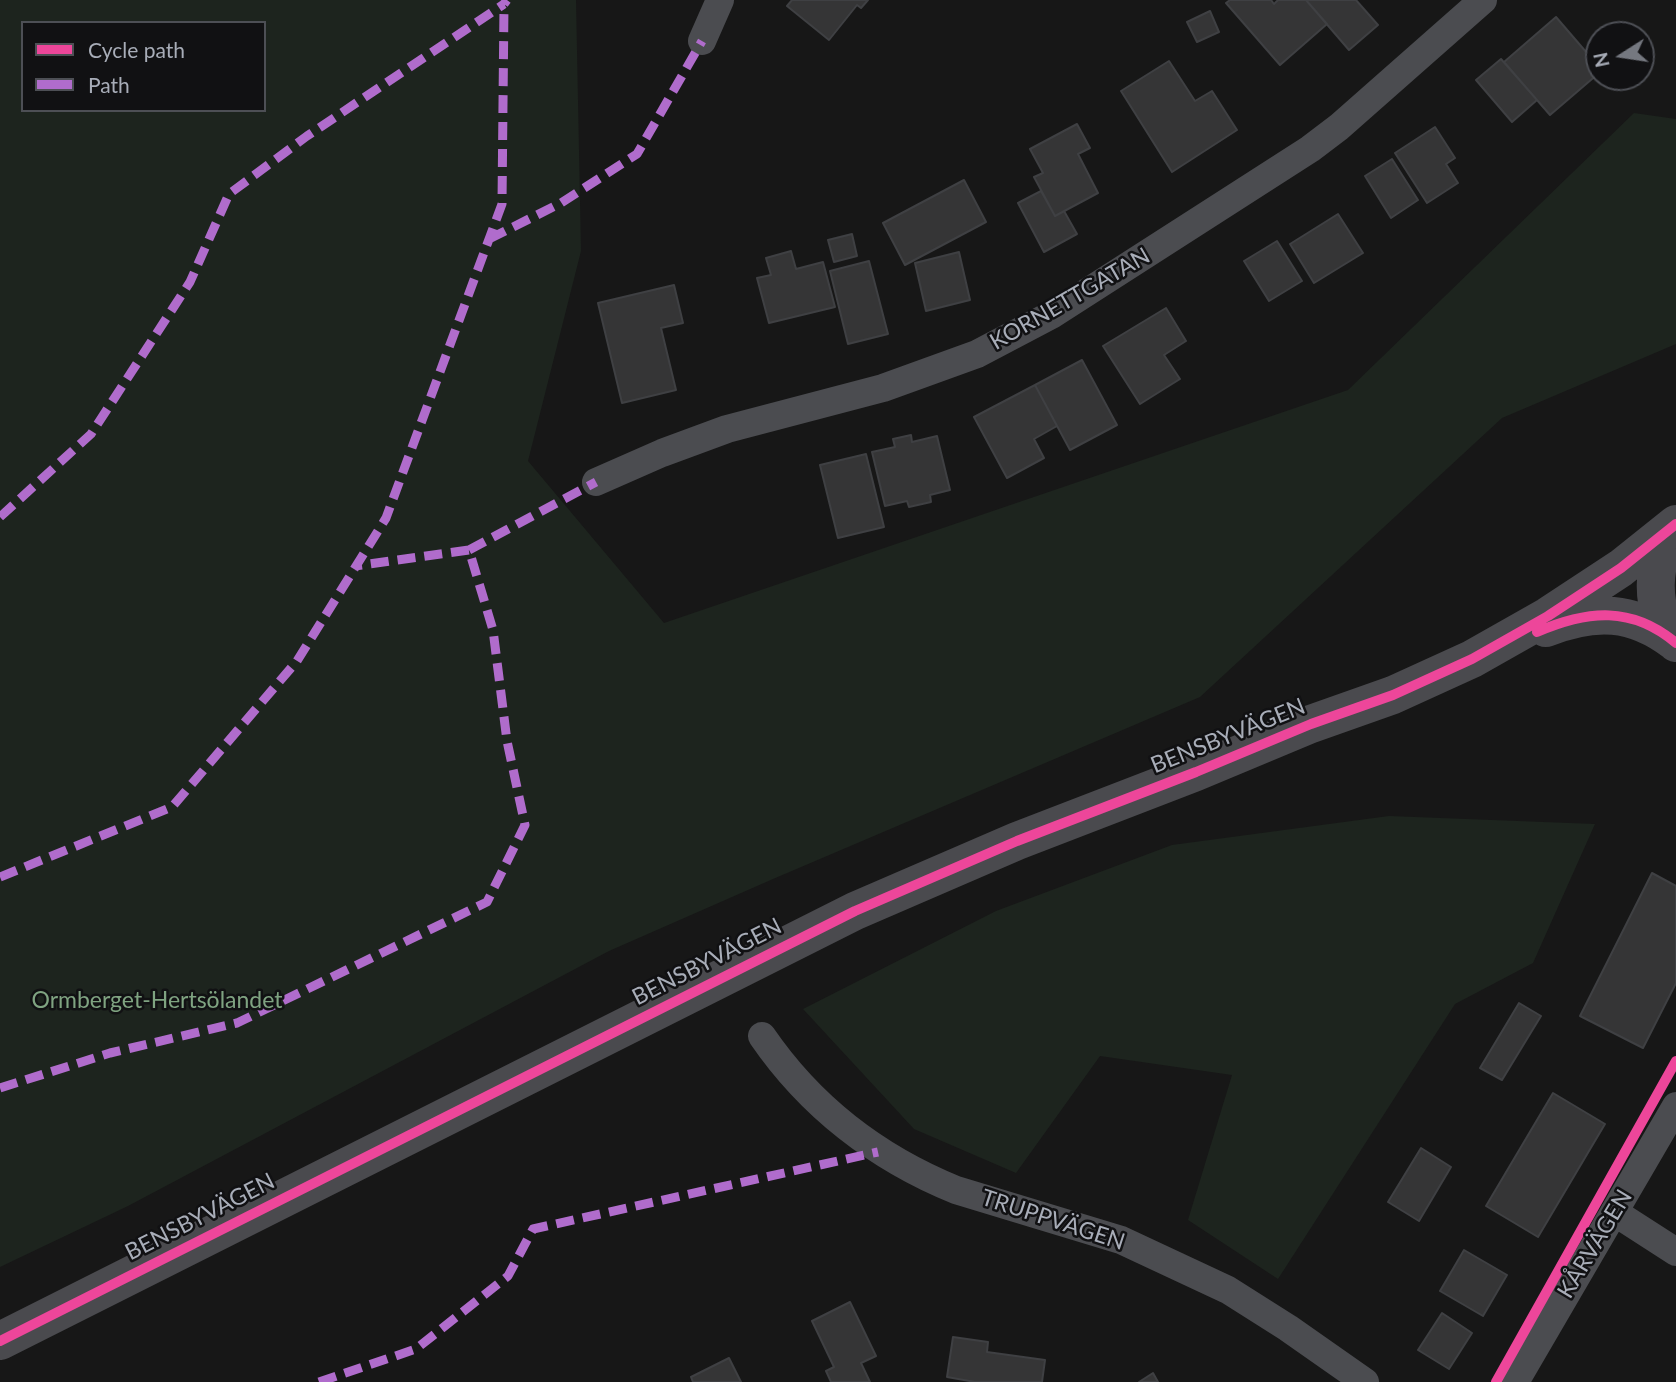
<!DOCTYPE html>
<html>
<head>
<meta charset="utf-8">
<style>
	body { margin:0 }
	#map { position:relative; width:1676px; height:1382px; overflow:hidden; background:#171717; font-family:Lato,sans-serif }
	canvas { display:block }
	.legend { position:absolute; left:21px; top:21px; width:245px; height:91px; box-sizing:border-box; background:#111113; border:2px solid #4d4f55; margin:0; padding:9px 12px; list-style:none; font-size:21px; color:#a8adb8 }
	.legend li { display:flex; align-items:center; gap:14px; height:35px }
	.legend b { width:35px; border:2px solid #4d4f55 }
	.north { position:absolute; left:1585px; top:21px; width:70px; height:70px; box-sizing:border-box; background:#111113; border:2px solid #4d4f55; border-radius:50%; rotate:258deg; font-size:19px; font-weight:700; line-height:28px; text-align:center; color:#a8adb8 }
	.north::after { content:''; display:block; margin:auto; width:24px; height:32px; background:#757880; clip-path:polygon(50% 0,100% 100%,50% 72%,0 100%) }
</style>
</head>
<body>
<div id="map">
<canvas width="1676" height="1382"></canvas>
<ul class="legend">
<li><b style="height:9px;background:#ed469a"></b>Cycle path</li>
<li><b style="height:9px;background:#b06ccc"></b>Path</li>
</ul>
<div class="north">N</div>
</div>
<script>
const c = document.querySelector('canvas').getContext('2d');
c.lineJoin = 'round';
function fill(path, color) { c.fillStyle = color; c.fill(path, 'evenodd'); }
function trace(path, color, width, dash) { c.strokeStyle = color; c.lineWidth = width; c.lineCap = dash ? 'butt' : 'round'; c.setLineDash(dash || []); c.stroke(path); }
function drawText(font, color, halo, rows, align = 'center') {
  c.font = font + ' Lato,sans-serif'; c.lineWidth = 5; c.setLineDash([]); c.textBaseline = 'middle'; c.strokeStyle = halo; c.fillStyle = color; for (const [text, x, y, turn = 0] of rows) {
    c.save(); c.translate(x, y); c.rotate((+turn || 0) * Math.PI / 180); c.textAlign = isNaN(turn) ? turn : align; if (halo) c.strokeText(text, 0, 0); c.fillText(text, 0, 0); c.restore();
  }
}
fill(new Path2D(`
	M0,0H576L581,251L528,461L664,623L1348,390L1634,113L1676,119V344L1502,418L1200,697L773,879L609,951L128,1206L0,1267ZM23,23H264V110H23Z
	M1389,816L1595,824L1533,963L1455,1004L1278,1279L1188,1220L1232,1075L1100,1056L1016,1173L914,1129L803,1009L996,911L1172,845Z`), '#1d241e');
const building = new Path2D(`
	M792,0H868L861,8L857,5L829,40L787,6Z
	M1230,0H1271L1274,4L1278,0H1306L1327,24L1280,65L1226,3Z
	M1306,0H1356L1378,25L1349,50Z
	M1210,11L1219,32L1197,42L1187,22Z
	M1556,17L1599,67V73L1550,115L1504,62Z
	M1501,59L1537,100L1512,122L1476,80Z
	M1169,61L1195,101L1212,91L1237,130L1172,172L1121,91Z
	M1077,124L1090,148L1078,154L1098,193L1055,216L1034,177L1043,173L1030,149Z
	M1435,127L1455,158L1446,164L1458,183L1427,203L1395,153Z
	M1392,159L1418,200L1391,218L1365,176Z
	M964,180L986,222L905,265L883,223Z
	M1041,191L1055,216L1064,211L1077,234L1044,252L1018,203Z
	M1338,214L1363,253L1314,283L1290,244Z
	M852,234L857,256L834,262L828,240Z
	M1277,241L1302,281L1269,301L1244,261Z
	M791,251L796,269L823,262L835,307L769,323L757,278L771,275L766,258Z
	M959,252L970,300L926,311L915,263Z
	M869,261L888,334L848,344L830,271Z
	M674,285L683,323L661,328L676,390L622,403L598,303Z
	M1166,308L1186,341L1164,355L1180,379L1140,404L1103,346Z
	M1082,360L1117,425L1070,450L1035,385Z
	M1035,385L1057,426L1034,439L1044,458L1007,478L974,417Z
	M911,435L912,442L937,436L950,490L930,495L931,502L909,507L907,501L885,506L872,452L895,447L893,439Z
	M866,454L884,527L838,538L820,465Z
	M1652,873L1676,886V983L1643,1048L1580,1016Z
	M1519,1003L1541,1016L1502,1080L1480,1068Z
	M1553,1093L1605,1124L1538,1237L1486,1206Z
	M1421,1148L1451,1167L1419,1221L1388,1202Z
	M1464,1250L1507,1275L1483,1316L1440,1291Z
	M850,1302L876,1356L861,1363L870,1382H831L826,1371L834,1367L812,1321Z
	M1442,1313L1472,1333L1449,1369L1418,1350Z
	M953,1337L988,1342L987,1352L1045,1360L1042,1382H975L947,1377Z
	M729,1358L741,1382H693L691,1377Z
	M1153,1373L1158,1382H1139Z`);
fill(building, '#353536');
trace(building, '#3f4043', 2);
trace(new Path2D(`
	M702,41L720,0
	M596,482L662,453L727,429L883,388L977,354L1053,314L1310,149L1339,127L1483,0
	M762,1036C810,1106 877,1158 956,1190L1121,1240L1228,1290L1288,1328L1365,1382
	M1614,1212L1676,1252
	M1515,1382L1676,1106`), '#4b4c50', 28);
trace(new Path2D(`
	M1676,526C1650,561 1648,609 1676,643
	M1546,628C1595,609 1633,610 1675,642
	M0,1341L855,911L1017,841L1196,772L1311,724L1393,695L1472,659L1548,616L1621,568L1676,524`), '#4a4a4e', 38);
trace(new Path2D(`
	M489,239L561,203L637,154L702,41
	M0,517L91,434L190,282L229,194L307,136L504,4
	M469,550L596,482
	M0,877L172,807L297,661L386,518L502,204L504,4L507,0
	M0,1088L110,1053L237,1023L487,902L525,825L507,741L493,630L469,550L355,566
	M319,1382L416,1349L508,1276L533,1229L878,1152`), '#b06ccc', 9, [18, 9]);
trace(new Path2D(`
	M1537,632C1588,610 1632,606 1676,643
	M0,1341L855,911L1017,841L1196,772L1311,724L1393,695L1472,659L1548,616L1621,568L1676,524
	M1496,1382L1676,1061`), '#ed469a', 10);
drawText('23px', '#a8adb8', '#111113', [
	["KORNETTGATAN",1070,299,-30],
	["BENSBYVÄGEN",1228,736,-22],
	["BENSBYVÄGEN",707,962,-27],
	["BENSBYVÄGEN",200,1217,-27],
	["TRUPPVÄGEN",1053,1220,18],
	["KÅRVÄGEN",1595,1244,-59]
]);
drawText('23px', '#7fa381', '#111113', [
	["Ormberget-Hertsölandet",157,1001]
]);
</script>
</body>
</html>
